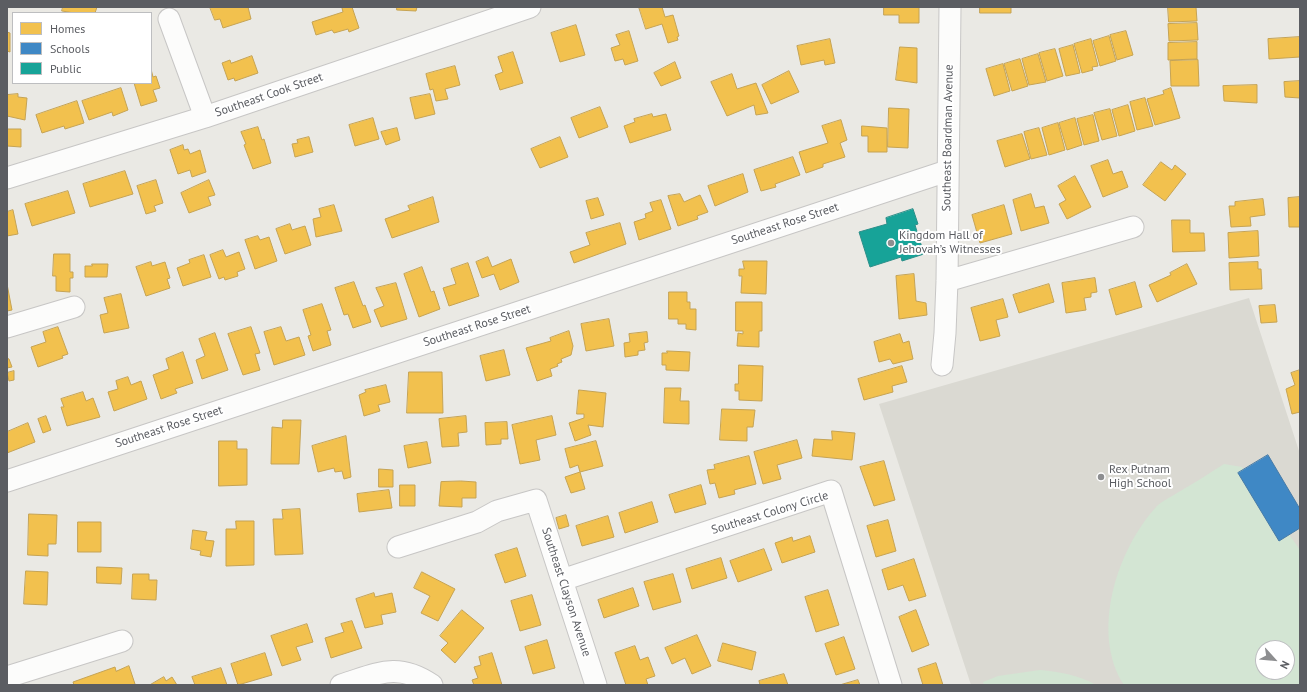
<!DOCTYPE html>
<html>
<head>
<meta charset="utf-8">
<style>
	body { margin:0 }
	#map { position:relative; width:1307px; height:692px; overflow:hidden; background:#eae9e4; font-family:"PT Sans",sans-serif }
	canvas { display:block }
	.frame { position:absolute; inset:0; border:8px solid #5b5d62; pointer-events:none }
	.legend { position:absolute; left:12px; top:12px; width:140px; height:72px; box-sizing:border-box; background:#fff; border:1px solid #bdbec0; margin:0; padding:5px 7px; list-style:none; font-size:12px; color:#5b5d62 }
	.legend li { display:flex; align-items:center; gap:8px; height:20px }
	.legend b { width:20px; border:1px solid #bdbec0 }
	.north { position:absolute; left:1255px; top:640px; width:40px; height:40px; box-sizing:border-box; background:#fff; border:1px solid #bdbec0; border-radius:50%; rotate:117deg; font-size:11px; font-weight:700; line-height:16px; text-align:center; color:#5b5d62 }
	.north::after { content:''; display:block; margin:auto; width:14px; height:18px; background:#8d8e90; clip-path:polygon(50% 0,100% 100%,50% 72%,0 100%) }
</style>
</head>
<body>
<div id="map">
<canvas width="1307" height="692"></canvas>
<div class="frame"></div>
<ul class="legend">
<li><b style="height:11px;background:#f2c14e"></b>Homes</li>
<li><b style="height:11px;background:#3f88c5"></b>Schools</li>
<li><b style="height:11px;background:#17a398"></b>Public</li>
</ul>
<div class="north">N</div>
</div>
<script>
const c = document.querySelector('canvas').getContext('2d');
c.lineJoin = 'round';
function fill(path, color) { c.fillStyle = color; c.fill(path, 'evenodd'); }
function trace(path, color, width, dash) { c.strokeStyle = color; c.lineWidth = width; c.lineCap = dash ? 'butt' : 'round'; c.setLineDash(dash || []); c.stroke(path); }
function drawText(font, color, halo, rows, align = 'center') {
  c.font = font + ' "PT Sans",sans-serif'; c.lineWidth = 4; c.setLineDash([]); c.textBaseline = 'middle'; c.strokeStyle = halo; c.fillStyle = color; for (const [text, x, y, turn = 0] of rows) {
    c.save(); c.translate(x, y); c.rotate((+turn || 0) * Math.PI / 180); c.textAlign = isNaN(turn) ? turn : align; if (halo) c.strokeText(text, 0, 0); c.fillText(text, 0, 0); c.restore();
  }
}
fill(new Path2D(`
	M1249,298L1300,454V685H971L879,404ZM1263,648H1287V672H1263Z`), '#dad9d2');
fill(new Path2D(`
	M1224,464L1242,467L1300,550V685H1124C1090,633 1117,549 1157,506C1162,501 1171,497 1177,493C1193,484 1208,474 1224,464ZM1263,648H1287V672H1263Z
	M1040,670C1060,672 1079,675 1096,685H984L983,682L998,676Z`), '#d3e5d3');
const homes = new Path2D(`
	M63,7H97L95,13H74L62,11Z
	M210,7H248L251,19L223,28L220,19L215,20Z
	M352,7L359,28L349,32L348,29L334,33L332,30L316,35L312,22L343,12L342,8Z
	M397,7H417L416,11L397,10Z
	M639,7H662L665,17L673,15L679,36L677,37L678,40L668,43L662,24L646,29Z
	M884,7H919V23H899V15H884Z
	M980,7H1011V13H980Z
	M1168,7H1196L1197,21L1169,22Z
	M1197,23L1198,40L1169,41L1168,24Z
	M576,25L585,55L560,62L551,33Z
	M629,31L638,61L625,65L623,59L615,61L611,48L620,45L616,35Z
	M1126,31L1133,55L1117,60L1110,35Z
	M7,32L10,33V52L7,51Z
	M1109,36L1116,61L1100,66L1093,41Z
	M1300,37V57L1269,59L1268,39Z
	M830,39L835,63L825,65L824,60L801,65L797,46Z
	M1091,39L1098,66L1092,67L1093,70L1082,73L1074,44Z
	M1197,42V59L1168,60V43Z
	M1073,45L1080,73L1066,76L1059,49Z
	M900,47L917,48V83L896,80Z
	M1055,49L1063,76L1047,81L1039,53Z
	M513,52L523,83L500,90L495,75L503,72L498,57Z
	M1038,54L1046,82L1029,85L1022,59Z
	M252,56L258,73L235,81L234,78L228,80L222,63L230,60L231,63Z
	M1020,59L1028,86L1012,91L1004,64Z
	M1198,60L1199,86H1171L1170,61Z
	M675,62L681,78L661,86L654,73Z
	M1003,64L1010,91L994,96L986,69Z
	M455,66L460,85L445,89L448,99L436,101L433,89L430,90L426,74Z
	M151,69L153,77L156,76L160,88L153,90L157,101L141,106L134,83H151Z
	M789,71L799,92L771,104L762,85Z
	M732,74L737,89L756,83L768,113L756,115L754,105L727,116L711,82Z
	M1300,81V98L1285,97L1284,82Z
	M1257,85V103L1224,101L1223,86Z
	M121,88L128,110L113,116L112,112L89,120L82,101Z
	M1171,88L1180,118L1155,125L1147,99L1164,94L1163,91Z
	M18,94V97L27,98L25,120L7,116V95Z
	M430,94L435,114L415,119L410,98Z
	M1145,98L1153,126L1137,130L1130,102Z
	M77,101L84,123L65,129L64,126L42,133L36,115Z
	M1128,105L1135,131L1119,136L1112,110Z
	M600,107L608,127L579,138L571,118Z
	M889,108L909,109L908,148L888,147Z
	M1110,109L1117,136L1102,140L1094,113Z
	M652,114L653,117L666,114L671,130L630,143L624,126L635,122L634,119Z
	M1093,115L1099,141L1084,145L1077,119Z
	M373,118L379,139L355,146L349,125Z
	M1075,118L1082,145L1067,150L1059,123Z
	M841,120L847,140L840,143L845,157L823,164V167L806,173L799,152L828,143L822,126Z
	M1058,123L1065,150L1049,155L1042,128Z
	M862,126L887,128V152H868V136H862Z
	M258,127L262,140L264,139L271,163L253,169L244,145L246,144L241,132Z
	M397,128L400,140L386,145L381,132Z
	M1039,128L1047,155L1031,159L1024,132Z
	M7,129H21V147L7,146Z
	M1022,134L1030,159L1005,167L997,141Z
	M309,137L313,152L295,157L292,144L298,143L297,140Z
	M560,137L568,157L540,168L531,149Z
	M183,145L184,150L188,149L190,154L200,150L206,172L192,177L190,170L178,174L170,150Z
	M793,157L800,175L775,184L776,187L761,191L754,170Z
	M1108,160L1113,174L1122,171L1128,187L1103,197L1091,166Z
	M1161,162L1172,170L1175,165L1186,174L1165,201L1143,185Z
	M125,171L133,194L90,207L83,184Z
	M743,174L748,192L715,206L708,186Z
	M1075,176L1091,207L1067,219L1059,204L1066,200L1058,186Z
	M156,180L163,203L154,206L156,211L146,214L137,186Z
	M209,180L215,195L208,197L211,205L189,213L181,193Z
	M68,191L75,213L32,226L25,204Z
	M680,194L684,202L700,195L708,212L697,216L698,219L678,226L668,196Z
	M1031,194L1035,208L1044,206L1049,223L1021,231L1013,200Z
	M433,197L439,222L392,238L385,219L410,210L408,206Z
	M1300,197V227H1289L1288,198Z
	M598,198L604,215L591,219L586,201Z
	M1263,199L1265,215L1250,217L1251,226L1231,227L1229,206H1235V202Z
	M661,200L671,229L639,240L634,222L646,218L645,214L653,211L650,203Z
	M334,205L342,231L316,237L313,219L321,217L319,209Z
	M1004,205L1012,234L980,243L972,215Z
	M13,210L18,234L7,236V212Z
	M1172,220H1190V233H1204L1205,251L1173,252Z
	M620,223L626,244L574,263L570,252L590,245L586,233Z
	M290,224L292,230L305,226L311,245L285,254L276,229Z
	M1258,231L1259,256L1229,258L1228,233Z
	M258,236L260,240L269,237L277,261L255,269L245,240Z
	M223,250L226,257L239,252L245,269L237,272L238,276L225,280L224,277L219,279L210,255Z
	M54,254H70V272H73V278H70V292L56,291V276H53Z
	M204,255L211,277L183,286L177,268L190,263L189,260Z
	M488,257L492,267L511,259L519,282L500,290L494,274L482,278L476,262Z
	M743,261H767L766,294L741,293L742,276H739V269H744Z
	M151,262L152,266L165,262L170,278L167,279L170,288L146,296L136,267Z
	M1258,262V269H1261L1262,289L1230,290L1229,263Z
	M468,263L479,296L449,306L443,288L456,284L451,269Z
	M92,264H108L107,277H85V266H92Z
	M1187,264L1197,284L1157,302L1149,285L1171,275L1170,273Z
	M422,267L431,292L434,291L440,309L419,317L404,274Z
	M914,274L916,301L926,303L927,315L899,319L896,276Z
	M1095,278L1097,292L1091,293V297L1084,298L1086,310L1066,313L1062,283Z
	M354,282L363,306L365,305L371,322L353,328L348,314L344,315L335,288Z
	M1135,282L1142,307L1116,315L1109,290Z
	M396,283L407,319L381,327L374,310L384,306L376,288Z
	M7,284L12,310L7,311Z
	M1049,284L1054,302L1019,313L1013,295Z
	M669,292H687V302H690V309H696V330L686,329V324H678V319H669Z
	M121,294L129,328L104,333L100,315L108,313L104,298Z
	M1003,299L1008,317L996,320L1000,336L980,341L971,308Z
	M736,302H762V331H759V347L737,346L738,333L743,334V331H736Z
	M322,304L331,330L327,331L331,345L313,351L308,336L311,335L303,310Z
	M1275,305L1277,322L1261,323L1259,306Z
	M609,319L614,346L586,351L581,324Z
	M58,327L68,354L62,356L63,358L38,367L31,347L46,342L43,332Z
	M251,327L260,353L255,354L260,370L243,375L228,334Z
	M281,327L286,341L299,337L305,355L274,365L264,332Z
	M569,331L573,346L571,355L561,359L562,362L557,364L558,366L550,369L552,376L537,381L526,348L551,341L550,338Z
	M647,332L648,342L644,343L645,350L638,351V355L625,357L624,343L630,342L629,334Z
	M215,333L228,370L202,379L196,360L205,356L199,339Z
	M900,334L903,343L909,341L913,359L893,364L890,359L879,362L874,342Z
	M504,350L510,375L486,381L480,356Z
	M667,351L690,352L689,371L666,370V365H662V353H667Z
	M183,352L193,383L175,389L177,393L161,399L153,375L169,369L166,359Z
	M7,358L9,359L12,367L7,368Z
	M739,365L763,366L762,401L739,400V391H735V384H738Z
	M902,366L907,382L892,386L893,392L864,400L858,379Z
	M1300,370V412L1292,414L1286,389L1295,385L1291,373Z
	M14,371V380L9,381L7,373Z
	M409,372H442L443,413H407Z
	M128,377L131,385L141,381L147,399L114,411L108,392L118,389L116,381Z
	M386,385L390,402L378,405L380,411L364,416L359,395L366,392L365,390Z
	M665,388H681L680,401H689V424L664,423Z
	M579,390L606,393L603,427L588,425L591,435L575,441L569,423L584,418V414H577Z
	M83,392L86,401L93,398L100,417L67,426L61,407H64L61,399Z
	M722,409L755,410L753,427H747V441L720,440Z
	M46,416L51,430L43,433L38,419Z
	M466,416L467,432L458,433L459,446L442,447L439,419Z
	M552,416L556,435L536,440L540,460L520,464L512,425Z
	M283,420H301L299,464H271L272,427L282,428Z
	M507,422L508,439H501V444L486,445L485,423Z
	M28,423L35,442L7,453V432Z
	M832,431L855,433L852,460L812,456L814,439L832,440Z
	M346,436L351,477L344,479L342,471L335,472L334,468L318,472L312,446Z
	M797,440L802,458L777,465L781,479L763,484L754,452Z
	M219,441H237V449H247V485L219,486Z
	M596,441L603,466L580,472L585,489L571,493L565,477L580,472L578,465L570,468L565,449Z
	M427,442L431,463L408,468L404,446Z
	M749,456L756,484L734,490L735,494L719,498L715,483L710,484L707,470L715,469L714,465Z
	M884,461L895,500L874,506L860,467Z
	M379,469L393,470V487H379Z
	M461,481L476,482V498H462V507L439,506L441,482Z
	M400,485H415V506H400Z
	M701,485L706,504L675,513L669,495Z
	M389,490L392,508L359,512L357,494Z
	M652,502L658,522L625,533L619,513Z
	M300,509L303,554L275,555L273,519H283L282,510Z
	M29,514L57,515L56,544H48V556L28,555Z
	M566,515L569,526L559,529L556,518Z
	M608,516L614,537L582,546L576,526Z
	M888,520L896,551L876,557L867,526Z
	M236,521H254V565L226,566V529H236Z
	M78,522H101V552H78Z
	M193,530L207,532L205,540L214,541L211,557L200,555L201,551L191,549Z
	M810,536L815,552L782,563L775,543L792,537L793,541Z
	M517,548L526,576L505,583L495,555Z
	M764,549L772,570L738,582L730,561Z
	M721,558L727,578L692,589L686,569Z
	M914,559L926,596L909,601L903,585L888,590L882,570Z
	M97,567L122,568L121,584L97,583Z
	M26,571L48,572L47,605L24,604Z
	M422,572L455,589L438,621L421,613L430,596L414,588Z
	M133,574H149V580H157L156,600L132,599Z
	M673,574L681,602L653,610L644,582Z
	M633,588L639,606L604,618L598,600Z
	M828,590L839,625L816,632L805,597Z
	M374,593L375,597L392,593L396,612L381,615L383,624L365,628L356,599Z
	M532,595L541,625L520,631L511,601Z
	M462,610L484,628L455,663L441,650L448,643L440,636Z
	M916,610L929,645L912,652L899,617Z
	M352,621L362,648L331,658L325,638L344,632L341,624Z
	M307,624L313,642L296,647L301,660L282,666L271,636Z
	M697,635L711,666L692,674L685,658L672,664L665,648Z
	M844,637L855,669L836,675L825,644Z
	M547,640L555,668L533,674L525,647Z
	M723,643L756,652L752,670L718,661Z
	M635,646L640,660L648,657L655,676L646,679L648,685H626L615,653Z
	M265,653L272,675L238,685L231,664Z
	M492,653L502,685H474L472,680L478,678L474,667L481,665L479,657Z
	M936,663L943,685H923L918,669Z
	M129,666L135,684L133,685H74L73,682L115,667L116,671Z
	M221,668L227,685H195L192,677Z
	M784,674L788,685H760L759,681Z
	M164,677L166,681L172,677L177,685H150Z
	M858,680L860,685H840Z`);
fill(homes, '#f2c14e');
trace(homes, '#c5a354', 1);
const schools = new Path2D(`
	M1268,455L1300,509V528L1279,541L1238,473Z`);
fill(schools, '#3f88c5');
trace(schools, '#477ba7', 1);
const public = new Path2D(`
	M913,209L918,224L915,225L924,254L902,261L901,257L870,267L859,232L887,224L886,218Z`);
fill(public, '#17a398');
trace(public, '#2b8e88', 1);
const minor = new Path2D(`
	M169,19L205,117
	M7,178L205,117L530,7
	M947,281L1133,227
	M7,327L74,307
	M942,365L945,333L947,281L950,7
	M7,481L947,171
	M398,547L477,522L497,511L536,500L596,685
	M562,580L831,491L891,685
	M7,677L122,641
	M341,685C377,674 397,661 432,685`);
trace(minor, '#c7c6c5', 23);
trace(minor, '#fcfcfb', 21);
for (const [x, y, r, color] of [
	[891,243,4,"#8d8e90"],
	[1101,477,4,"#8d8e90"]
]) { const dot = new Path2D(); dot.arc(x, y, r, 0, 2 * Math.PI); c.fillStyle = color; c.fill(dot); trace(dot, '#fff', 1.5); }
drawText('12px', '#5b5d62', '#fff', [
	["Southeast Cook Street",269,95,-19],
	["Southeast Boardman Avenue",948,138,-89],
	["Southeast Rose Street",785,224,-18],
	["Southeast Rose Street",477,326,-18],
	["Southeast Rose Street",169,427,-18],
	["Southeast Colony Circle",770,513,-17],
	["Southeast Clayson Avenue",566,592,72]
]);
drawText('12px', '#5b5d62', '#fff', [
	["Kingdom Hall of",899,236],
	["Jehovah’s Witnesses",899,250],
	["Rex Putnam",1109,470],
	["High School",1109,484]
], 'left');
</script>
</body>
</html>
